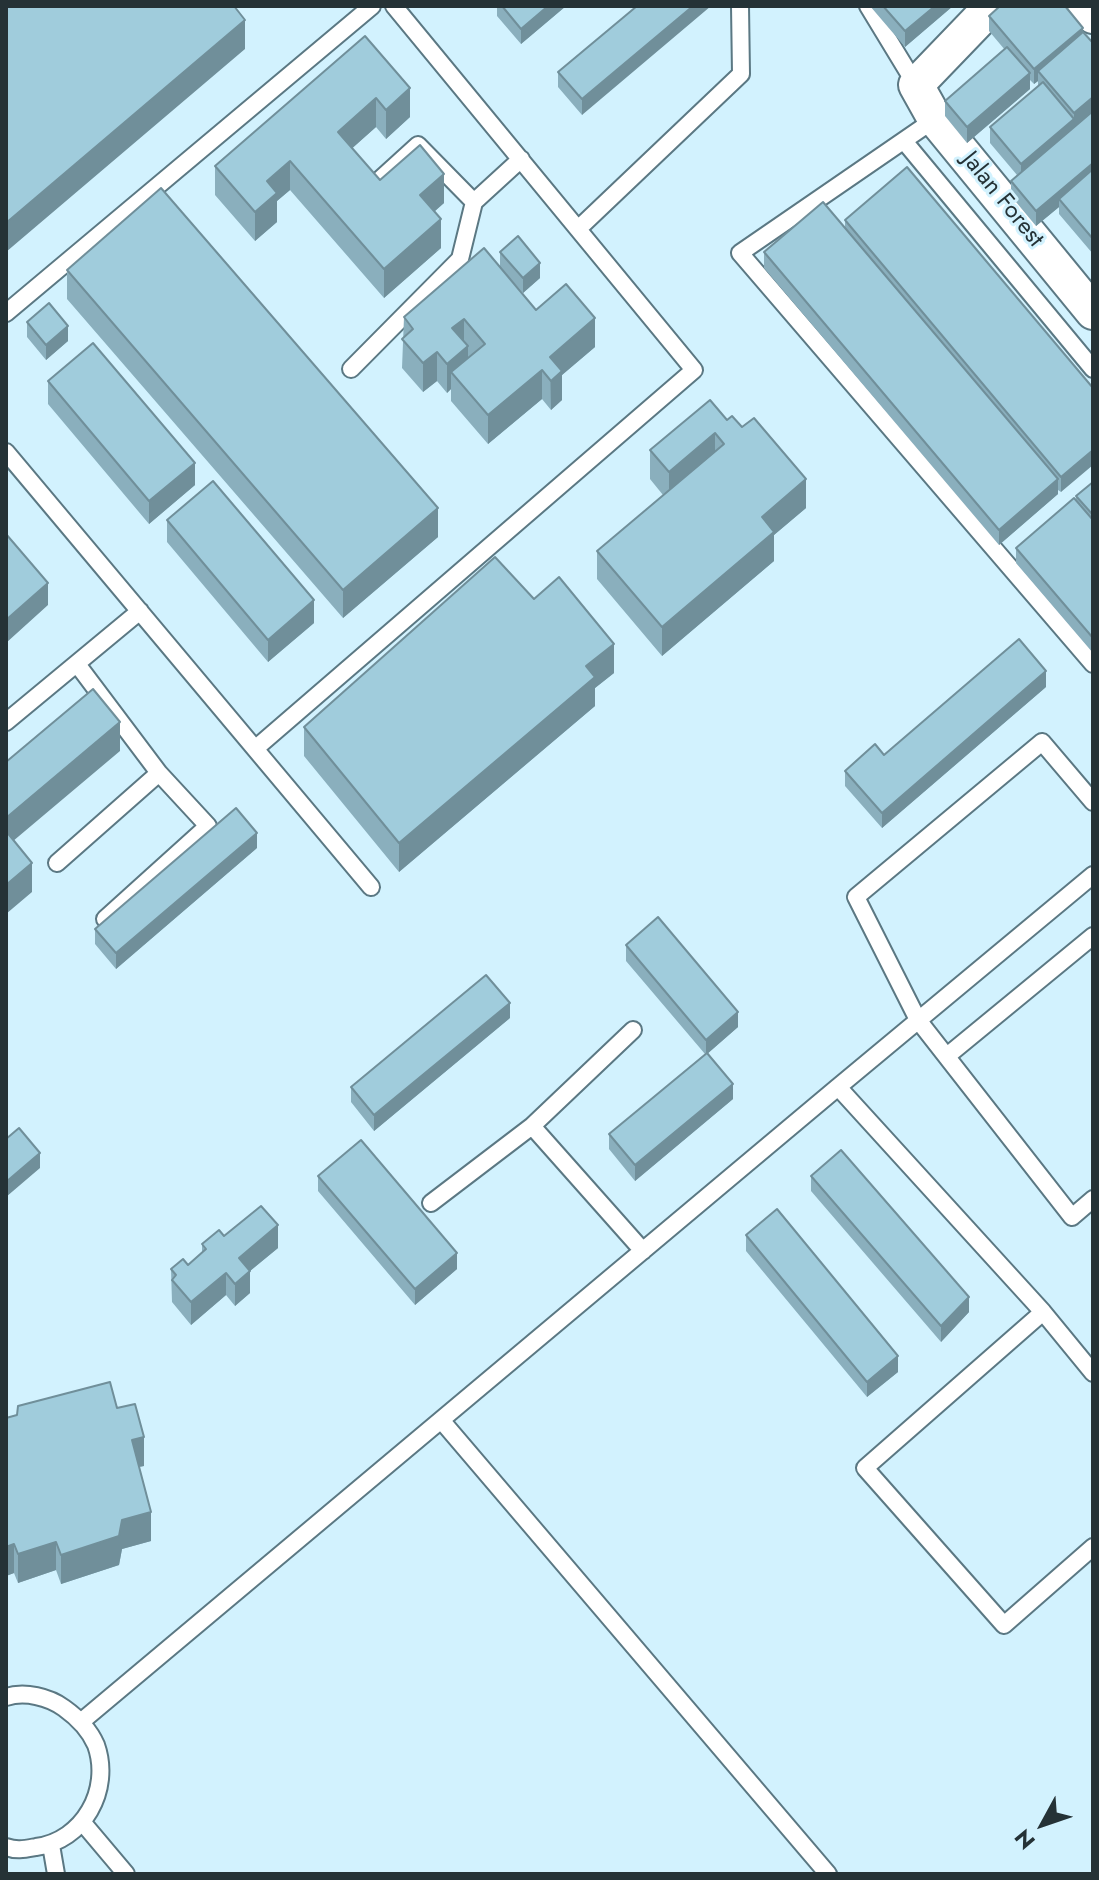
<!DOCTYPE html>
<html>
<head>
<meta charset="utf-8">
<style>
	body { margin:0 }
	#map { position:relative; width:1099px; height:1880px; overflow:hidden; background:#d2f2fe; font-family:Jost,sans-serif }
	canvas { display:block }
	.frame { position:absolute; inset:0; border:8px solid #253236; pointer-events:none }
	.north { position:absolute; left:1003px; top:1784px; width:80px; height:80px; -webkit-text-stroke:6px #d2f2fe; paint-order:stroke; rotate:230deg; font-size:22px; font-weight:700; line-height:32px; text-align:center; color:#253236 }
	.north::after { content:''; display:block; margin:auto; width:28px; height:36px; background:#253236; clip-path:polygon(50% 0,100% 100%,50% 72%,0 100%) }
</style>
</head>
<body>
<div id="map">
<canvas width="1099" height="1880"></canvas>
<div class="frame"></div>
<div class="north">N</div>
</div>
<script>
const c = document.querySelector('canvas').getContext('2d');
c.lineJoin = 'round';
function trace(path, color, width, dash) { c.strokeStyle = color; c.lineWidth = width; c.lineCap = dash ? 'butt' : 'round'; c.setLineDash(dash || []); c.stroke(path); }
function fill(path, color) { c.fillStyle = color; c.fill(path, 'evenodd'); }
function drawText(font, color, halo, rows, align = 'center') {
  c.font = font + ' Jost,sans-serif'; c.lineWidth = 6; c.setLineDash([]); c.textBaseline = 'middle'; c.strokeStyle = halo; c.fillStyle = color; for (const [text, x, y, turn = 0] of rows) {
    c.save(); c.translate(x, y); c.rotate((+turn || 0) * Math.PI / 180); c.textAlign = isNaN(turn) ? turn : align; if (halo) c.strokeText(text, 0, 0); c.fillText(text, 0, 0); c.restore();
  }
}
const lane = new Path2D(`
	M868,6L916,85
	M935,119L740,253L1093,664
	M904,141L1093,369
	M374,185L418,145L474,202
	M578,229L741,74L740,6
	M6,313L372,6
	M351,369L460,259L474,202L521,159
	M6,452L371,887
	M6,722L140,611
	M256,748L694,370L394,6
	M1093,802L1042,742L856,897L918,1020L1072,1217L1093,1199
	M57,863L159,773L77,664
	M105,919L208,826L159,773
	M947,1056L1093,936
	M838,1087L1093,875
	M532,1126L633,1030
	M431,1203L532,1126L643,1251
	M1043,1312L865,1468L1004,1625L1093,1547
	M441,1420L828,1874
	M6,1697C25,1691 49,1697 64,1708C78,1718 89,1729 96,1745C112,1790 83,1841 36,1847C25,1849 17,1851 6,1847
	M82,1721L838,1087L1043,1312L1093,1373
	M83,1823L126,1874
	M51,1845L56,1874`);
const street = new Path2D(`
	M992,6L916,85L935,119L1093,312
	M1085,6L1093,16`);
trace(lane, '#5b7883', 20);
trace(street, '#5b7883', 38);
trace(lane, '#fff', 16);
trace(street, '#fff', 34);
fill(new Path2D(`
	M497,6H566L521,44L497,16Z
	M637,6L582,115L558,87V72Z
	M870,6H953L905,47Z
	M989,16L1083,32L1093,43V254L1059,214V207L1036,226L1011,196V181L1017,175L990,143V127L1038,87V81L1034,84L1030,80V89L967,143L945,116V101L1005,50L989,31Z
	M365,36L410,117L386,139L376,127L352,148L380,180L444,203L434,212L441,248L384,298L290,190L277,201V222L255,241L215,195V166Z
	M845,220L1093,388L1061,492L1058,490V494L999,545L764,268V252L845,227Z
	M500,252L540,278L523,293L500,267Z
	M67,270L438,537L343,618L67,299Z
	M536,310L595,347L562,375V400L551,410L542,399L488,444L451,401V389L447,393L437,381L423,392L402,368L404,317Z
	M27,322L68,341L46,360L27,337Z
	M48,381L195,485L149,524L48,404Z
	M727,420L806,508L774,535V561L662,656L597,579V551L663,495L650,479V450Z
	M1093,482V653L1016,563V548L1076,500V496Z
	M167,520L314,623L268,662L167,542Z
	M534,599L614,673L595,688V706L399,872L304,756V727Z
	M1046,687L882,828L845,786V771Z
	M257,848L116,969L95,944V929Z
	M626,945L738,1027L708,1053L733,1099L635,1181L609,1149V1134L705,1054L626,961Z
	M510,1018L374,1131L351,1102V1087Z
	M318,1176L457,1269L415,1305L318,1191Z
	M811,1176L969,1312L941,1342L811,1191Z
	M746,1235L898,1372L867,1397L746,1251Z
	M224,1236L278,1248L250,1271V1293L235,1306L226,1295L191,1325L172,1302L171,1269L188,1265L202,1253V1244Z
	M6,1418L144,1466L139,1467L151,1541L122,1549L119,1565L61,1584L56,1570L18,1583L14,1573L6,1576Z`), '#8aafbd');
fill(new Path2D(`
	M548,6H566L521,44V29Z
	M693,6H711L582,115V99Z
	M935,6H953L905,47V31Z
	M245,20V49L6,252V223Z
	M1083,28V43L1038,71V81L1034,84V69Z
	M1030,73V89L967,143V127Z
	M410,88V117L386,139V110Z
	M1093,97V112L1021,179V164L1074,119V113Z
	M376,98V127L338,161V132Z
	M290,161V190L277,201V222L255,241V212L267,181Z
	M1093,163V178L1059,199V207L1036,226V211Z
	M444,174V203L420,224V195Z
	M441,219V248L384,298V269Z
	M540,263V278L523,293V278Z
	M595,318V347L562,375V400L551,410L550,357Z
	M464,319V348L452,328Z
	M68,326V341L46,360V345Z
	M468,346V375L451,372V389L447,393V364Z
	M437,352V381L423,392V363Z
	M542,370V399L488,444V415Z
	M715,433V462L669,501V472Z
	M1093,450V465L1061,492V477Z
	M195,463V485L149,524V501Z
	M806,479V508L774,535V561L662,656V627L762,517Z
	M1058,479V494L999,545V530Z
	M438,508V537L343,618V590Z
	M48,583V605L6,643V620Z
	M314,600V623L268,662V640Z
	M614,644V673L595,688V706L399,872V843L586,666Z
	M1046,671V687L882,828V813Z
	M120,722V751L6,847V818Z
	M257,833V848L116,969V953Z
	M32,863V892L6,914V885Z
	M510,1003V1018L374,1131V1115Z
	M738,1012V1027L706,1055V1040Z
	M733,1084V1099L635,1181V1165Z
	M40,1153V1168L6,1197V1182Z
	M278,1225V1248L239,1280V1258Z
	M457,1253V1269L415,1305V1289Z
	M250,1271V1293L235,1306V1284Z
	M226,1273V1295L191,1325V1302Z
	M969,1297V1312L941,1342V1326Z
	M898,1356V1372L867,1397V1382Z
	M144,1437V1466L132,1468V1440Z
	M151,1512V1541L122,1549L119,1565L61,1584V1555L122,1520Z
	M56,1542V1570L18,1583V1554Z
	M14,1544V1573L6,1576V1547Z`), '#708f9a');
const building = new Path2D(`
	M6,6H234L245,20L6,223Z
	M502,6H548L521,29Z
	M637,6H693L582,99L558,72Z
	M883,6H935L905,31Z
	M1000,6H1065L1083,28L1034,69L989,16Z
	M1083,32L1093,43V97L1074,113L1038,71Z
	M365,36L410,88L386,110L376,98L338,132L380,180L420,145L444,174L420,195L441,219L384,269L290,161L267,181L277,193L255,212L215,166Z
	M1007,47L1030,73L967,127L945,101Z
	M1043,82L1074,119L1021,164L990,127Z
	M1093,111V163L1036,211L1011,181Z
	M907,167L1093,388V450L1061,477L845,220Z
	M1093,169V239L1059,199Z
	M161,188L438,508L343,590L67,270Z
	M823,202L1058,479L999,530L764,252Z
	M518,236L540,263L523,278L500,252Z
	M484,248L536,310L566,284L595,318L550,357L562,371L551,381L542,370L488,415L451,372L485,344L464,319L452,328L468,346L447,364L437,352L423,363L402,339L413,329L404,317Z
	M49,303L68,326L46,345L27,322Z
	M93,343L195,463L149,501L48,381Z
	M710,400L727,420L732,416L742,427L754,418L806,479L762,517L774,532L662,627L597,551L724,444L715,433L669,472L650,450Z
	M213,481L314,600L268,640L167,520Z
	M1093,482V515L1076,496Z
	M1074,498L1093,520V638L1016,548Z
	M6,534L48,583L6,620Z
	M495,557L534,599L559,577L614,644L586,666L595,677L399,843L304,727Z
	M1019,639L1046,671L882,813L845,771L875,744L884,755Z
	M93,689L120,722L6,818V762Z
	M236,808L257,833L116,953L95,929Z
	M6,831L32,863L6,885Z
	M658,917L738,1012L706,1040L626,945Z
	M486,975L510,1003L374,1115L351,1087Z
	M707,1053L733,1084L635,1165L609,1134Z
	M19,1128L40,1153L6,1182V1139Z
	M361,1140L457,1253L415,1289L318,1176Z
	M841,1150L969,1297L941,1326L811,1176Z
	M261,1206L278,1225L239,1258L250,1271L235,1284L226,1273L191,1302L172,1280L176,1275L171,1269L183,1259L188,1265L206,1249L202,1244L219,1230L224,1236Z
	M777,1209L898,1356L867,1382L746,1235Z
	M110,1382L117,1408L135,1404L144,1437L132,1440L151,1512L122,1520L119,1536L61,1555L56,1542L18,1554L14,1544L6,1547V1511H7L6,1508V1418L17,1415L18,1406Z`);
fill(building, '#a0ccdc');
trace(building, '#708f9a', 2);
drawText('24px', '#253236', '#d2f2fe', [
	["Jalan Forest",1002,200,51]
]);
</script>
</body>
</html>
